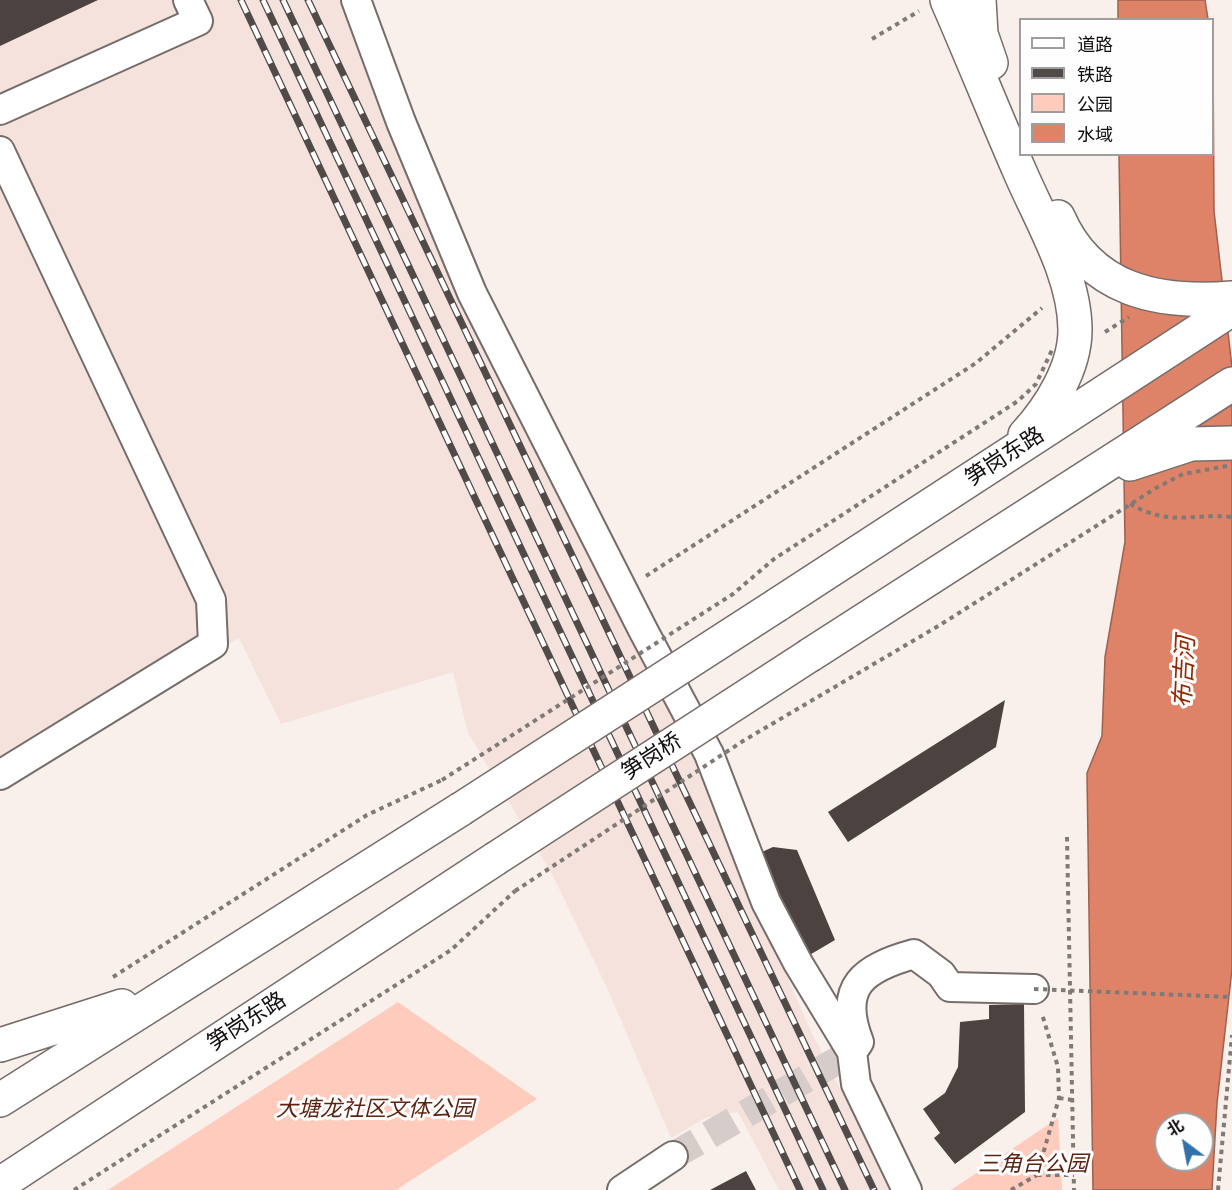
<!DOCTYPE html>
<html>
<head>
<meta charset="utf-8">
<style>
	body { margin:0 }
	#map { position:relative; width:1232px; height:1190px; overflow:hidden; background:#f9efeb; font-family:"Zilla Slab","Noto Sans SC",serif }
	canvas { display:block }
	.legend { position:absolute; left:1019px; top:18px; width:195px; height:138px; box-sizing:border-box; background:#fefefe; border:2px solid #9f9e9e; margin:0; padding:8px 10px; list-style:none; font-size:18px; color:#110e0d }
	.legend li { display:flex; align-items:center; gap:12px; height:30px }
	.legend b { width:30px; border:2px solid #9f9e9e }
	.north { position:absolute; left:1154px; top:1112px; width:60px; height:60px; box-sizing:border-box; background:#fefefe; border:2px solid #9f9e9e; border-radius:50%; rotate:328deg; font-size:16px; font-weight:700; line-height:24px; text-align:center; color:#110e0d }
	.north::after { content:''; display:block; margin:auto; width:21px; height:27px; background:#3171a7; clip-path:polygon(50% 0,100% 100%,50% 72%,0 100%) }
</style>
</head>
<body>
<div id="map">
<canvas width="1232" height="1190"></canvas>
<ul class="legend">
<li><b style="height:8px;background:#fff"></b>道路</li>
<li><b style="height:8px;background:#504b49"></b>铁路</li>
<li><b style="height:16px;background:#ffcbbc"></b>公园</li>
<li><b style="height:16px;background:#de8368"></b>水域</li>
</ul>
<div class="north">北</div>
</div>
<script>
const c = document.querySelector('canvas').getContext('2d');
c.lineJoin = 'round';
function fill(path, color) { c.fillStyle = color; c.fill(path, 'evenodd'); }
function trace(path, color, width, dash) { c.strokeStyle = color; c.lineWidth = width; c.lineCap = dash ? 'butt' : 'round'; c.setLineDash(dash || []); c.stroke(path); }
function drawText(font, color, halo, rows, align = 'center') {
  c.font = font + ' "Zilla Slab","Noto Sans SC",serif'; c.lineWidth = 6; c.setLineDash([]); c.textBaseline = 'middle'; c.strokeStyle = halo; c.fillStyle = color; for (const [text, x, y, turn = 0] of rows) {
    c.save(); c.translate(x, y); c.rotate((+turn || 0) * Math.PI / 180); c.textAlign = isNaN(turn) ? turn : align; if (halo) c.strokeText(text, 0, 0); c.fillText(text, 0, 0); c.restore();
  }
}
fill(new Path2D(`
	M0,0H342L427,210L707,777L755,903L810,1029L891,1190H779L738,1112L705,1118L671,1138L609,992L553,876L468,733L453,672L281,724L239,638L0,789Z`), '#f5e2dd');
fill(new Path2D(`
	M398,1002L537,1099L396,1190H108Z
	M1058,1118L1062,1190H951Z`), '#ffcbbc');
const water = new Path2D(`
	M1118,0H1205L1208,19H1118Z
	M1213,56L1214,211L1232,367V969L1217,1103L1212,1190H1093L1087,773L1102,736L1105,657L1125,542L1119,155L1212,154ZM1166,1124H1202V1160H1166Z`);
fill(water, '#de8368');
trace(water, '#a0604d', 1.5);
fill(new Path2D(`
	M0,0H98L0,46Z
	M1005,700L996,747L848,842L828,812Z
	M773,847L797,850L835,940L801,960L753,856Z
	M1024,1004L1025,1112L955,1164L934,1138L940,1133L923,1109L945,1093L958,1067L960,1022L989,1019V1005Z
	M746,1171L756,1190H710Z`), '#4c4341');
trace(new Path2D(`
	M673,1156L852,1052`), '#d6cdca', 28, [28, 14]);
const minor = new Path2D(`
	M356,0L401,122L472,293L643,630L709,754L766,902L798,963L852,1052L856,1084L907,1190
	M0,110L198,21L188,0
	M0,151L211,600L213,644L0,775
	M855,1048L859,1042C837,986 864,968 914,954L941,974L950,987L1034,989
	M622,1190L673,1156`);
const major = new Path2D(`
	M947,0C972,57 995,115 1020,172C1041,221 1075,276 1075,330C1075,368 1050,408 1025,435
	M979,0L981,34L991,63
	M1058,217C1090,291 1158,304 1232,298
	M1130,464L1191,444L1232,443
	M777,605L1232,309
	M810,655L1232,384
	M0,1045L122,1006
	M0,1100L461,809
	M0,1184L495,859`);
trace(minor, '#766d6a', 32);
trace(major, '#766d6a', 36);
trace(new Path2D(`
	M872,39L919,11
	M1105,332L1129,317
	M1130,504C1172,527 1189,513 1232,517
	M646,576L976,363L1042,308
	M1067,837L1074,1190
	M113,977L367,815L442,780
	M1059,1098L1073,1100
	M1037,1175H1074
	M74,1190L451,950L515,891
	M1011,1190L1037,1175L1059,1098L1058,1067L1042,1014
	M1218,1190L1232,1035`), '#807a77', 4, [4.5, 4.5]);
trace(minor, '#fff', 28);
trace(major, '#fff', 33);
const rail = new Path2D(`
	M241,0L800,1190
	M263,0L823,1190
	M283,0L845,1190
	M308,0L874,1190`);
trace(rail, '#504b49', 7);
trace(rail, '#fefefe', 4.5, [14]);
const majorBridge = new Path2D(`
	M461,809L777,605
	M495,859L810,655`);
trace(majorBridge, '#766d6a', 36, []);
trace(new Path2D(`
	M442,780L733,594L774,559L1018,401L1036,384L1052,350
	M515,891L743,741L940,625L1156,488L1183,474L1232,465
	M1034,989L1232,997`), '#807a77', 4, [4.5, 4.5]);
trace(majorBridge, '#fff', 33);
drawText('22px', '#110e0d', '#fefefe', [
	["笋岗东路",1005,457,-33],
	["笋岗桥",652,757,-33],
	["笋岗东路",247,1022,-33]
]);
drawText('italic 22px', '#5d2311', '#fefefe', [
	["大塘龙社区文体公园",375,1110],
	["三角台公园",1033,1165]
]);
drawText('italic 24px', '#942900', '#fefefe', [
	["布吉河",1185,672,-87]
]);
</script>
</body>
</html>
